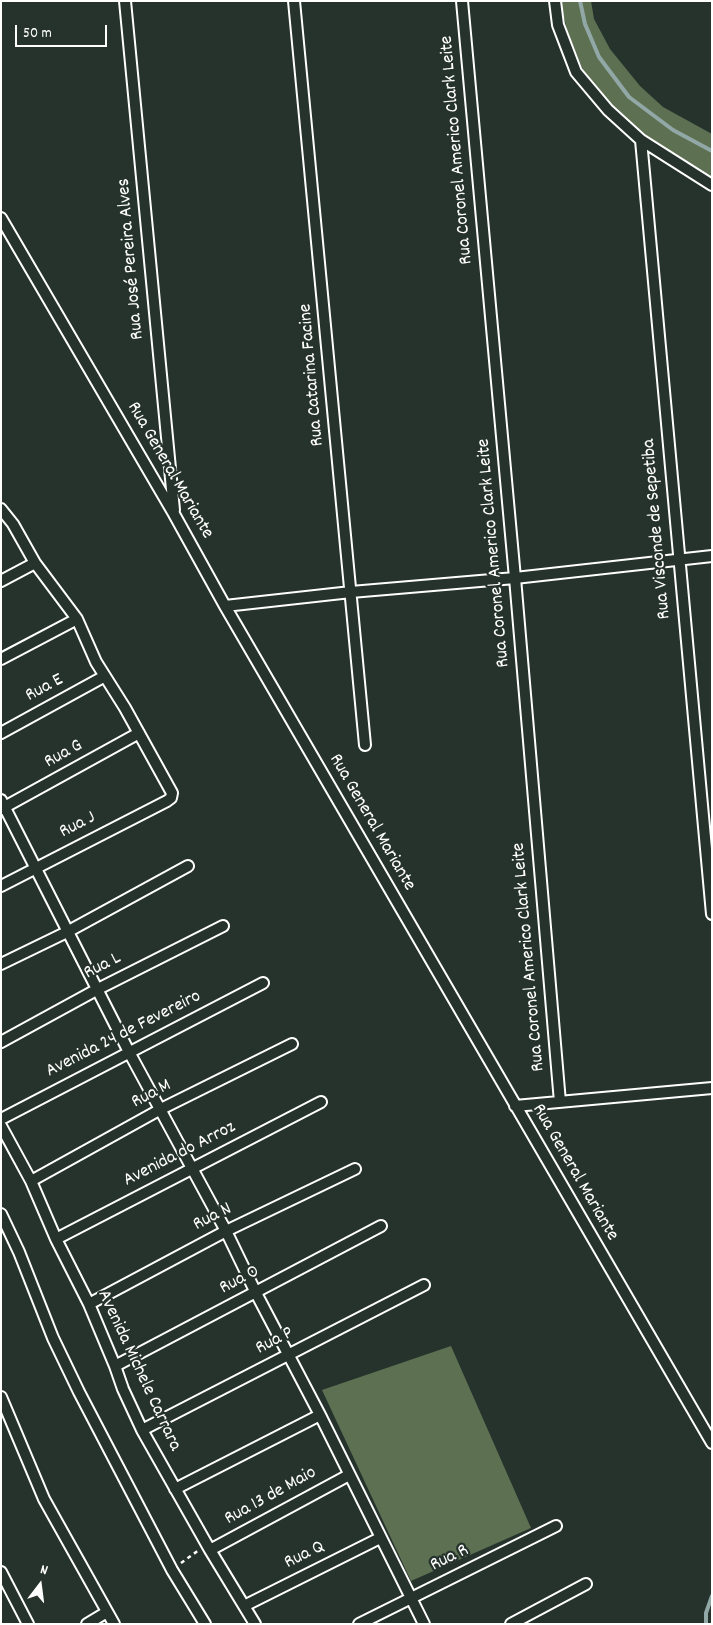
<!DOCTYPE html>
<html>
<head>
<meta charset="utf-8">
<style>
	body { margin:0 }
	#map { position:relative; width:713px; height:1625px; overflow:hidden; background:#26332d; font-family:Dekko,sans-serif }
	canvas { display:block }
	.frame { position:absolute; inset:0; border:2px solid #fff; pointer-events:none }
	.north { position:absolute; left:15px; top:1560px; width:50px; height:50px; -webkit-text-stroke:4px #26332d; paint-order:stroke; rotate:15deg; font-size:14px; font-weight:700; line-height:20px; text-align:center; color:#fff }
	.north::after { content:''; display:block; margin:auto; width:18px; height:22px; background:#fff; clip-path:polygon(50% 0,100% 100%,50% 72%,0 100%) }
	.scale { position:absolute; left:15px; top:25px; width:92px; height:22px; box-sizing:border-box; border:2px solid #fff; border-top:0; padding-left:6px; font-size:15px; line-height:18px; white-space:nowrap; color:#fff; -webkit-text-stroke:4px #26332d; paint-order:stroke }
</style>
</head>
<body>
<div id="map">
<canvas width="713" height="1625"></canvas>
<div class="frame"></div>
<div class="north">N</div>
<div class="scale">50 m</div>
</div>
<script>
const c = document.querySelector('canvas').getContext('2d');
c.lineJoin = 'round';
function fill(path, color) { c.fillStyle = color; c.fill(path, 'evenodd'); }
function trace(path, color, width, dash) { c.strokeStyle = color; c.lineWidth = width; c.lineCap = dash ? 'butt' : 'round'; c.setLineDash(dash || []); c.stroke(path); }
function drawText(font, color, halo, rows, align = 'center') {
  c.font = font + ' Dekko,sans-serif'; c.lineWidth = 4.5; c.setLineDash([]); c.textBaseline = 'middle'; c.strokeStyle = halo; c.fillStyle = color; for (const [text, x, y, turn = 0] of rows) {
    c.save(); c.translate(x, y); c.rotate((+turn || 0) * Math.PI / 180); c.textAlign = isNaN(turn) ? turn : align; if (halo) c.strokeText(text, 0, 0); c.fillText(text, 0, 0); c.restore();
  }
}
fill(new Path2D(`
	M560,1H579L584,24L598,57L628,97L673,130L712,152V178L668,152L620,117L585,75L567,30Z
	M581,1H591L594,19L610,49L640,86L663,107L712,134V151L673,129L629,96L600,57L585,23Z
	M451,1346L531,1528L411,1581L322,1390Z`), '#5d7052');
trace(new Path2D(`
	M580,1L585,24L599,57L629,97L673,130L712,151
	M706,1624V1613L712,1596`), '#92a8a7', 4);
const minor = new Path2D(`
	M125,1L174,510
	M294,1L365,745
	M462,1L515,578L560,1102
	M555,1L558,25L576,72L608,110L641,140L712,185
	M641,140L712,914
	M1,218L174,514L225,606L712,1443
	M1,509L13,524L35,563L77,619L96,662L125,708L172,793L171,798L167,801L1,886
	M1,581L35,563
	M225,606L351,592L515,578L712,556
	M1,659L77,619
	M1,733L105,676
	M1,800L129,1052L226,1231L256,1293L320,1415L424,1624
	M1,809L139,733
	M1,964L67,932L188,866
	M1,1042L98,989L223,926
	M515,1106L712,1088
	M1,1119L263,983
	M1,1126L31,1181L56,1239L89,1304L115,1366L123,1389L142,1430L210,1550L255,1624
	M31,1181L161,1109L292,1044
	M1,1214L19,1252L53,1338L79,1392L172,1570L205,1624
	M56,1239L321,1102
	M89,1304L226,1231L355,1169
	M115,1366L381,1226
	M1,1397L44,1499L114,1624
	M142,1430L424,1285
	M175,1489L320,1415
	M210,1550L349,1475
	M1,1572L28,1624
	M244,1606L380,1538
	M87,1624L107,1612
	M359,1624L556,1526
	M511,1624L586,1584`);
trace(minor, '#fff', 14);
trace(new Path2D(`
	M181,1563L199,1550`), '#fff', 2.5, [4, 4]);
trace(minor, '#26332d', 10);
drawText('19px', '#fff', '#26332d', [
	["Rua Coronel Americo Clark Leite",458,150,-95],
	["Rua José Pereira Alves",132,259,-95],
	["Rua Catarina Facine",313,375,-95],
	["Rua General Mariante",169,471,60],
	["Rua Visconde de Sepetiba",658,529,-95],
	["Rua Coronel Americo Clark Leite",495,553,-95],
	["Rua E",45,689,-28],
	["Rua G",64,755,-29],
	["Rua General Mariante",371,823,60],
	["Rua J",78,826,-27],
	["Rua Coronel Americo Clark Leite",530,957,-95],
	["Rua L",103,967,-27],
	["Avenida 24 de Fevereiro",124,1035,-27],
	["Rua M",152,1095,-28],
	["Avenida do Arroz",180,1155,-27],
	["Rua General Mariante",574,1173,60],
	["Rua N",213,1218,-27],
	["Rua O",240,1281,-28],
	["Rua P",275,1342,-27],
	["Avenida Michele Carrara",138,1371,65],
	["Rua 13 de Maio",271,1497,-29],
	["Rua Q",305,1556,-26],
	["Rua R",450,1559,-26]
]);
</script>
</body>
</html>
